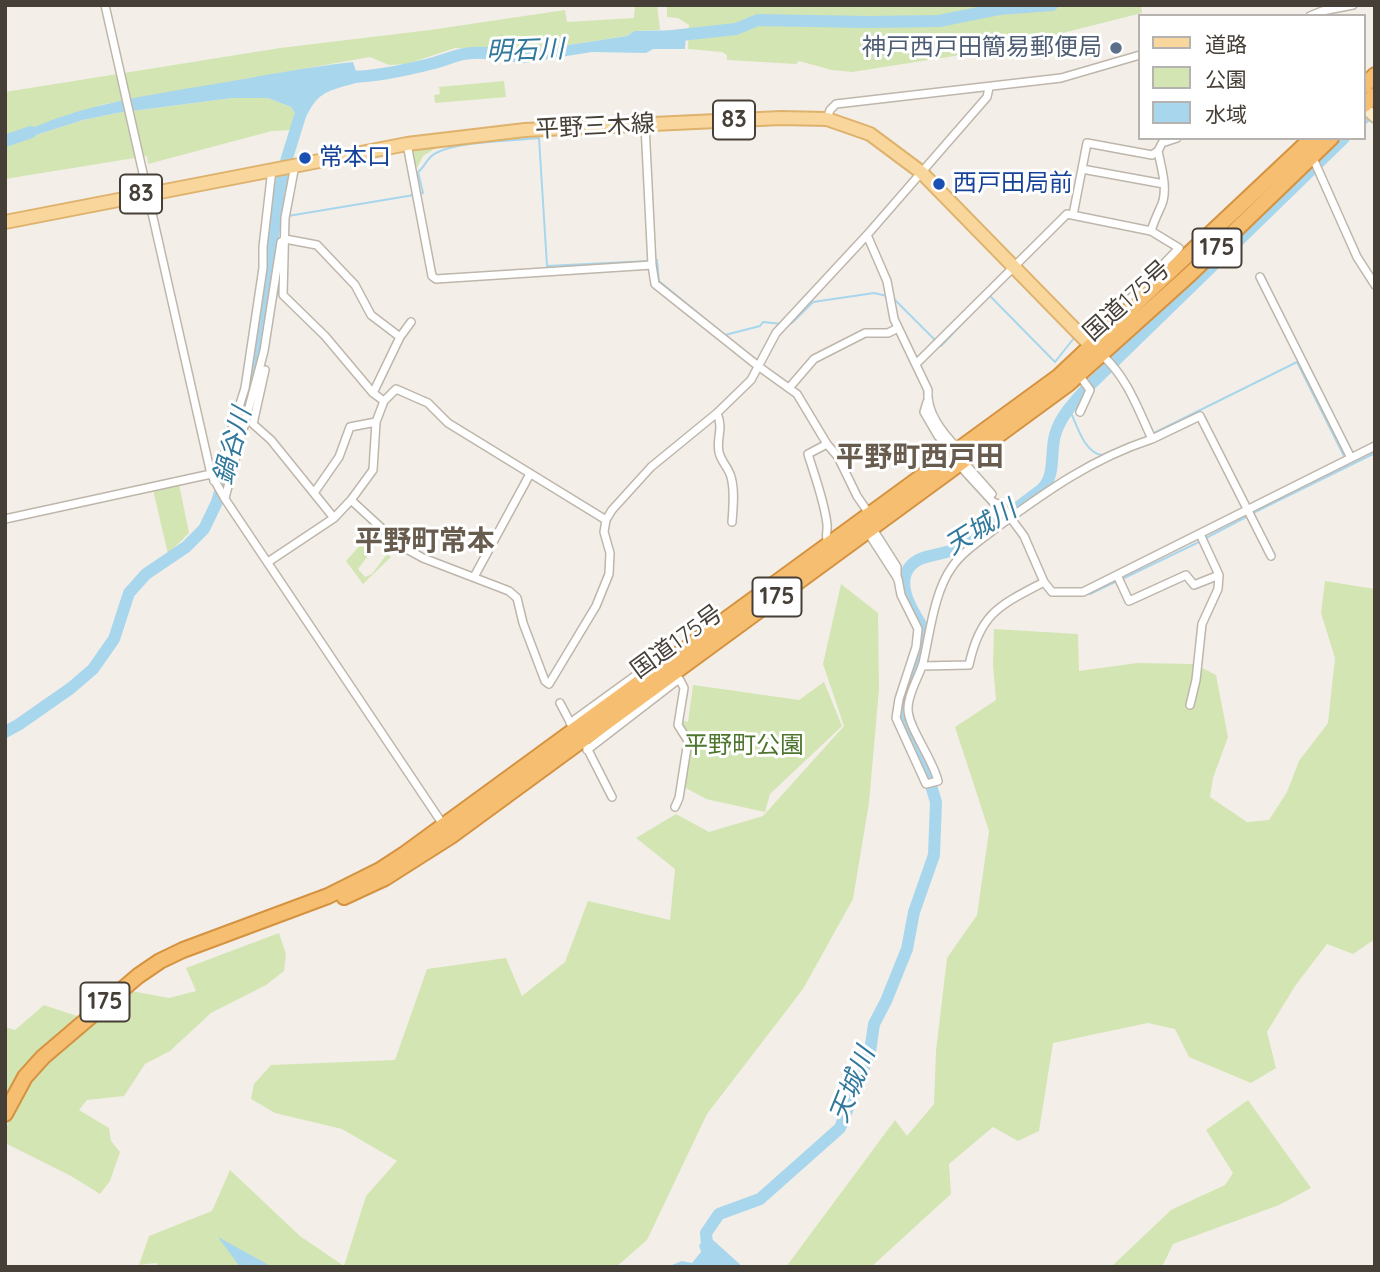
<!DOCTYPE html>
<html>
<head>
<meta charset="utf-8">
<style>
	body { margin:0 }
	#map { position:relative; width:1380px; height:1272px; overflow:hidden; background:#f3efe8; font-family:Quicksand,"Noto Sans JP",sans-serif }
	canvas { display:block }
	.frame { position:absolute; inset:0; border:7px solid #463f37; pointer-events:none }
	.legend { position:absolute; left:1138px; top:14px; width:228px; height:126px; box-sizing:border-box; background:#fff; border:2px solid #b5b2af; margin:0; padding:9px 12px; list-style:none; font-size:21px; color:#463f37 }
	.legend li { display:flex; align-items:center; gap:14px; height:35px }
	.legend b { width:35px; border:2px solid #b5b2af }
</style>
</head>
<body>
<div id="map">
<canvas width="1380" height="1272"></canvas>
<div class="frame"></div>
<ul class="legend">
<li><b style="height:9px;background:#f9d69b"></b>道路</li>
<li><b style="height:19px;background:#d3e5b3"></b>公園</li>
<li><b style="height:19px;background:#a8d6ed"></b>水域</li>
</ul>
</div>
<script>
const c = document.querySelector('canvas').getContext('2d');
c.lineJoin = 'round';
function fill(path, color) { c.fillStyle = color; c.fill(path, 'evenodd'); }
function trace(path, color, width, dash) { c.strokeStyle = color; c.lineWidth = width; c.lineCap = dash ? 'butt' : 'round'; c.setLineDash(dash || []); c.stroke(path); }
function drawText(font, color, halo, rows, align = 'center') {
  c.font = font + ' Quicksand,"Noto Sans JP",sans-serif'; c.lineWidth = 6; c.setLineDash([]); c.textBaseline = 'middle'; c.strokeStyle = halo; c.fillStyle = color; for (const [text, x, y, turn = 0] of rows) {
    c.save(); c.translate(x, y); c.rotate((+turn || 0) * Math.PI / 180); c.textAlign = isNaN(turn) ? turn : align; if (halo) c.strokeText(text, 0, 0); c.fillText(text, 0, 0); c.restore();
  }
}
fill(new Path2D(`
	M657,5L660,30L634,31L627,36L530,51L517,48L500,51L455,48L407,64L389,65L370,57L100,105L17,141L83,120L117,113L232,98H268L291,107L296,115L291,130L272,131L148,164L147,156L5,179V92L280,48L430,30L565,10L567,22L634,18L635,6Z
	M667,5H1141L1142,13L999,49L852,72L832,70L799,61L796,64L727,60V55L722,52L688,49L689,25L678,18L667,17Z
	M504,81L506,97L435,103L434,95L440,94L439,87Z
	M439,146L423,156L417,168L414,164L412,151Z
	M179,484L189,533L168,554L153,490Z
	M371,533L378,542L358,569L365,577L372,574L387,554L391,557L363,584L346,561Z
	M1325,581L1375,589V839L1373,841L1375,843V939L1353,954L1327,944L1295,986L1267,1032L1276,1068L1251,1083L1189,1057L1175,1029L1148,1023L1053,1043L1039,1131L1018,1141L993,1127L949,1164L951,1194L871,1267H786L895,1120L907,1136L934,1104L936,1051L947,958L977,915L989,831L955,727L996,700L993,665L994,629L1078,634L1079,671L1137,663L1194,664L1216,675L1228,737L1213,778L1210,797L1247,822L1269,820L1287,792L1299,761L1328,723L1335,658L1321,613Z
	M841,584L878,613L879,689L869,803L853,899L803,989L707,1114L647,1240L616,1267H159L156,1263L139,1265L149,1236L212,1211L230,1170L300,1236L344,1266L366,1196L397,1161L342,1129L275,1113L251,1099L254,1084L271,1065L395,1060L427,969L506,958L522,996L565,962L588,901L670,920L675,869L636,838L676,814L709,832L763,816L844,726L823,664Z
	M824,682L842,726L770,794L765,812L706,799L684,787L682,783L691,740L682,726V720L688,722L693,685L799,700Z
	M279,933L286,954L284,971L266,985L211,1013L170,1051L145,1064L124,1096L87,1100L79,1110L109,1128L111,1141L120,1152L110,1181L100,1194L71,1176L5,1143C5,1085 90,1025 131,991L169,998L196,991L186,968Z
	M44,1005L77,1016L32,1061L5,1097V1027L15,1030Z
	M1248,1100L1311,1188L1279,1205L1173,1244L1162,1267H1111L1171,1210L1225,1185L1233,1173L1206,1130Z`), '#d3e5b3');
fill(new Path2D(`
	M686,30L685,49H653L646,53L592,52L523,63L471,57V51H500L511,48L530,51L627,36L634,31Z
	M353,62L356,71L362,74L363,81C321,93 317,90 299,133L291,130L296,115L291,107L268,98H232L117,113L83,120L17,141V135C78,105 148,95 215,84C261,76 307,67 353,62Z
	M702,1231H703L743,1267H667L682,1261L692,1263L701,1252L699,1245L704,1240L700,1232Z
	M218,1237L267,1264L269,1267H240Z`), '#a8d6ed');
trace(new Path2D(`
	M419,194L423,193L418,172C425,167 427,157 436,153C459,141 512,141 539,138L547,266L649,261
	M288,216L414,195
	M655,260H657L659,281L721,332
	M990,296L1055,362L1074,338
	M892,297L935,340
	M787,325L793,322L813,302L874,293L887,296
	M725,335L760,326L763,322L782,324
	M939,344L941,346L974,311
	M1069,408C1076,423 1084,453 1102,455L1149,436
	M1154,433L1297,362L1345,458
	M1253,513L1375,453
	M1204,539L1248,516
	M1122,579L1199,542
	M1090,594L1117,581`), '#a8d6ed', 2);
trace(new Path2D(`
	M672,36L736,29L758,20L867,22L939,21L999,9L1052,5
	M348,77C376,77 407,70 434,63C458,56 461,52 487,53
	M1364,118L1375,108
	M5,141L31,132
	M5,732L18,725L71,688L93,669L114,639L129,593L146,574L186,547L204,529L217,502L246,406L257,357L279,191L287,158L300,116
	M709,1267L706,1233L719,1214L760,1199L840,1128L870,1052L874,1024L886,1001L907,949L914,912L934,855L936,802L922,756L902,717L903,705L916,667L923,628C914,613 899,591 906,573C915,552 941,557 958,548C988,532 1015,509 1042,489C1056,475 1050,453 1055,435C1060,417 1074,402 1086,389L1344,138`), '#a8d6ed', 12);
const street = new Path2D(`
	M105,5L211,474L225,499L444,826
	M1310,16L1322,11L1353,5
	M827,119L830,110L836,104L1061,78L1140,55
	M645,125L652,265L655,284L758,366L797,394L827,444L838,457L857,496L870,515
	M407,144L432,276L436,279L652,265
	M1312,156L1357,257L1375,285
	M295,165L285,218L283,295L325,336L373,393L384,401
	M1082,169L1164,184
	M1073,215L1087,143L1152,155L1158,151L1162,143L1177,138
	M1151,231C1154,221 1158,213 1162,204C1168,188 1161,167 1158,151
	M867,235L887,281L894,319L928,390C926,413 943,433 958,449
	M1260,277L1351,458
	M1102,355C1127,377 1138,409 1152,439L1200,416L1271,556
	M916,364L1067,214L1151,231L1179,248L1130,299L1134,305
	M265,370L253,424L271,440L334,518
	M1079,375L1090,390L1080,412
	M789,388L814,359L865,333H888L898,328
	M373,393L400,337L411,322
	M927,402L924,412L938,436L949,448
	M717,413C724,430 716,437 719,452C721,462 729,468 731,477C735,491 733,508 732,522
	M827,444L808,454C815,477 824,500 827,524C828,532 824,537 829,545
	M959,465L993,502L1001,505L1024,536L1044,582L1052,592H1083L1375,446
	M969,468L992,494
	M214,481L219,471L245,388L263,268V247L272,169
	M314,493L339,457L350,427L376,422
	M225,498L264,351L281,242L285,239L317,245L355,285L371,315L400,337
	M351,500L401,546L423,558L509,591L517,598L523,623L545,681L549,684L596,606L609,574L610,553L604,532L606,520L612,510L651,467L717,413L751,380L776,333L867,235L987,97L989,88
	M5,519L211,474
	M867,531L898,579L901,595L918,629L916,647L899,699L896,718L926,784L938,781C933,759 907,726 908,708C908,693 919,677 923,663C930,633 934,592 952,567C962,552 982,539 996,528C1047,491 1091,459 1152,439
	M876,534L897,567V578
	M268,562L334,518L351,500L373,470L376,422L384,401L396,389L428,403L448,423L606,520
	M1117,575L1129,601L1186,575L1194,585L1219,575
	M474,577L530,474
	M922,666L969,665C980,613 1000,605 1044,582
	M560,703L571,724
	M1190,705L1196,680L1202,624L1218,589L1219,575L1200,534
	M570,723L665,654L669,660
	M586,746L612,797
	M587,750L679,679
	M675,807L679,798L688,741L678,725L684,688L680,680`);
const secondary = new Path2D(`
	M1364,107L1375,117`);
const primary = new Path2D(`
	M5,222L407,144L525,130L781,118L827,119L870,134L921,172L1096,351`);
const highway = new Path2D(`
	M1364,86L1375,75
	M1364,105L1375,95
	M344,897L385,878L451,836L1068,384L1190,274L1331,138
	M5,1114L25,1077L43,1057L138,976L160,961L183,950L328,896L380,870L406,853L1058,377L1312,138`);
trace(street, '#beb6ab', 10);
trace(secondary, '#d1be9a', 14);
trace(primary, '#deb26c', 16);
trace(highway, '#d59240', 18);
trace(street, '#fff', 7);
trace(secondary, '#fcebc9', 10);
trace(primary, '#f9d69b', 12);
trace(highway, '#f6be70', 14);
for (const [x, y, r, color] of [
	[1116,48,7,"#5c6f8a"],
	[305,158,7,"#1a4fb4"],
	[939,184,7,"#1a4fb4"]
]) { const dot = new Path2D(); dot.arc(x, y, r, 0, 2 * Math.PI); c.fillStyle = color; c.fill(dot); trace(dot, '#fff', 2.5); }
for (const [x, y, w] of [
	[734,120,42],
	[141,194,42],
	[1217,248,49],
	[777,597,49],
	[105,1002,49]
]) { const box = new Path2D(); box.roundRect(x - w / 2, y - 19.5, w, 39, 5); c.fillStyle = '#fff'; c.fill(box); trace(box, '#463f37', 2); }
drawText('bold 23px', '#463f37', null, [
	["83",734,120],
	["83",141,194],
	["175",1217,248],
	["175",777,597],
	["175",105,1002]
]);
drawText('24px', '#4e5e75', '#fff', [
	["神戸西戸田簡易郵便局",1102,48]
], 'right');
drawText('24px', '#463f37', '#fff', [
	["平野三木線",595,127,-3],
	["国道175号",1127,301,-42],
	["国道175号",677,642,-36]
]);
drawText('24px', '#164399', '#fff', [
	["常本口",319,158],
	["西戸田局前",953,184]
], 'left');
drawText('24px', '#4e752d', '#fff', [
	["平野町公園",744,746]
]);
drawText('italic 26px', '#31789d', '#fff', [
	["明石川",525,51,-2],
	["鍋谷川",233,446,-75],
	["天城川",981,528,-32],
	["天城川",853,1085,-68]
]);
drawText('bold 28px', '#685c4f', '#fff', [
	["平野町西戸田",920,458],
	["平野町常本",425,542]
]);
</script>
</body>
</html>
